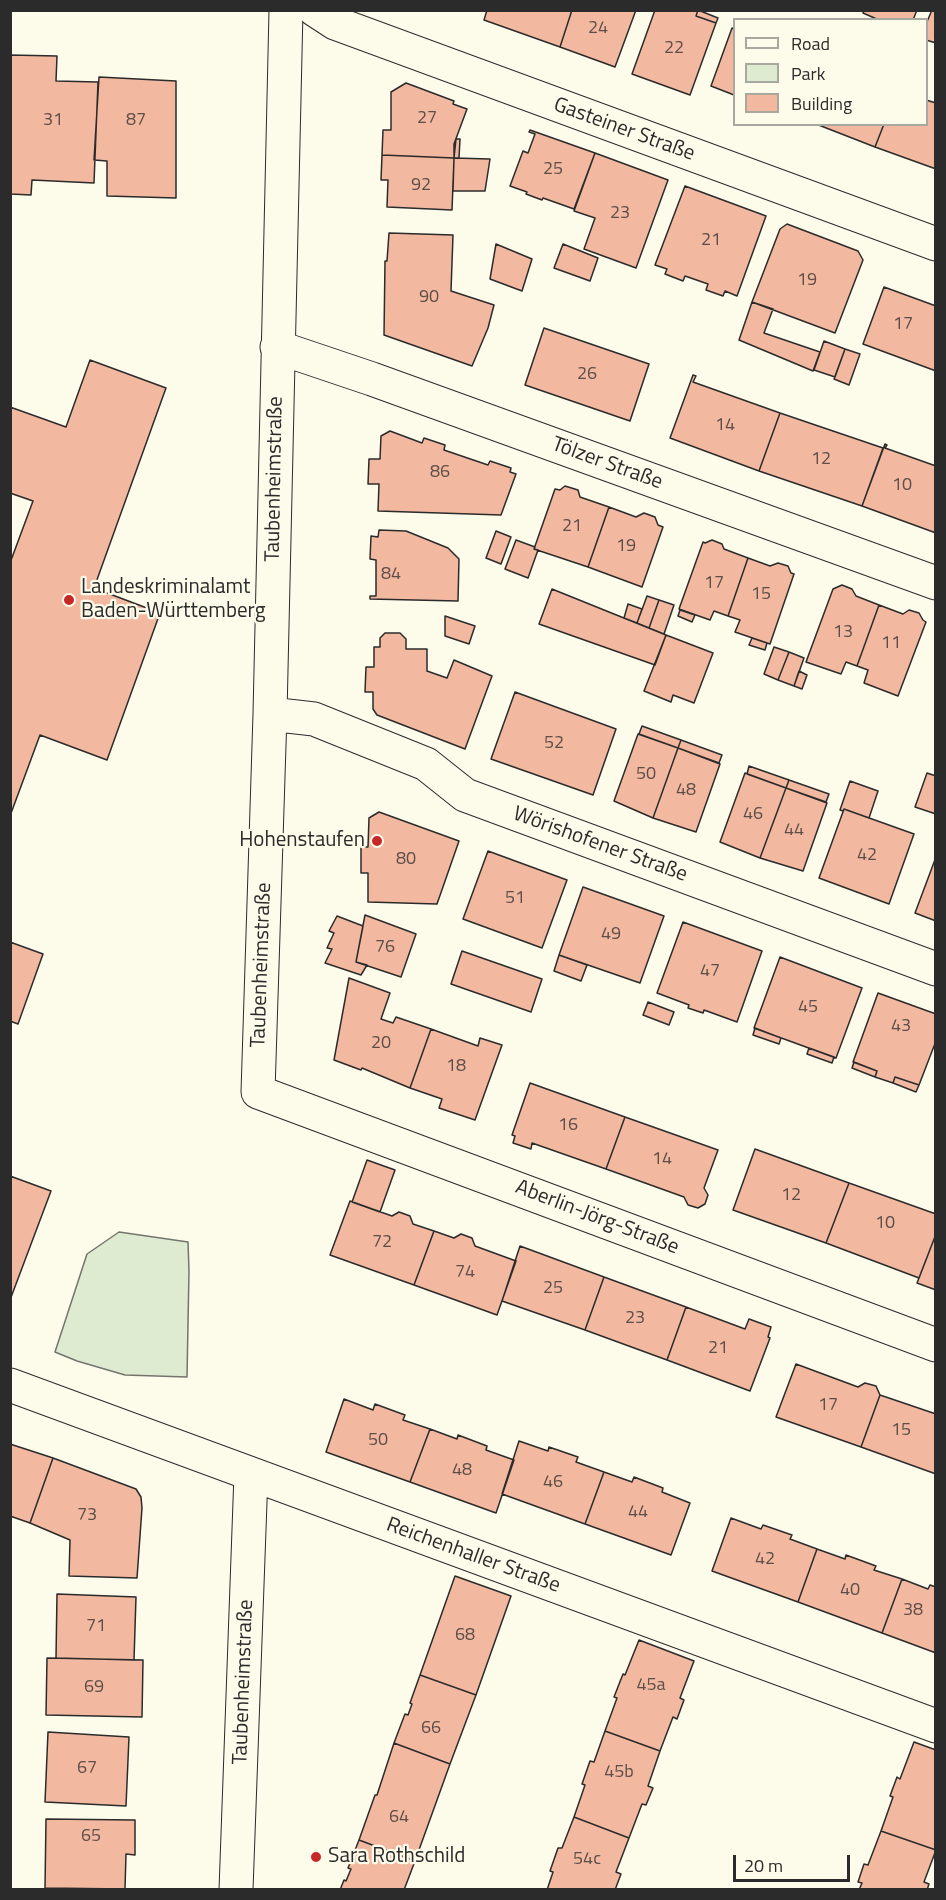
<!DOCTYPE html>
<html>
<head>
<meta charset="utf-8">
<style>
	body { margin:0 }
	#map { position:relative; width:946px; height:1900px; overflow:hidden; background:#fdfbea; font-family:"Titillium Web",sans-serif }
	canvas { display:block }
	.frame { position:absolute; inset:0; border:12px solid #2b2b2b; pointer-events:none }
	.legend { position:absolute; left:733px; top:18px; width:195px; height:108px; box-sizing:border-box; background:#fdfbea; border:2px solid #a9a89e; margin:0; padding:8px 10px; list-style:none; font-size:18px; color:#2b2b2b }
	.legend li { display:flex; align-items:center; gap:12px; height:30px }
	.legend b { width:30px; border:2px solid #a9a89e }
	.scale { position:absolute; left:733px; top:1855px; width:117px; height:27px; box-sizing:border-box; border:3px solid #2b2b2b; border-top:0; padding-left:8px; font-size:18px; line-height:21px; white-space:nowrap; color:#2b2b2b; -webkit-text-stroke:4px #fdfbea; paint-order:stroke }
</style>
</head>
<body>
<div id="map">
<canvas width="946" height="1900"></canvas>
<div class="frame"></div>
<ul class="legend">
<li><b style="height:8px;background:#fdfbea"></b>Road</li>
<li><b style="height:16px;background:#deebd1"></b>Park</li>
<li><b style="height:16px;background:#f2b8a0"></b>Building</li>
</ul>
<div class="scale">20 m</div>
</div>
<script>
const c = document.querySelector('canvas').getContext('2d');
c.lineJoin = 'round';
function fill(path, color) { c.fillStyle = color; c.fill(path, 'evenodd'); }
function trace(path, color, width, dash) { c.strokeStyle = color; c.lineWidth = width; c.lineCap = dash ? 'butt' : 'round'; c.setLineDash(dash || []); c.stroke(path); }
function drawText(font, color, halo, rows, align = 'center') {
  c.font = font + ' "Titillium Web",sans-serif'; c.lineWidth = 4.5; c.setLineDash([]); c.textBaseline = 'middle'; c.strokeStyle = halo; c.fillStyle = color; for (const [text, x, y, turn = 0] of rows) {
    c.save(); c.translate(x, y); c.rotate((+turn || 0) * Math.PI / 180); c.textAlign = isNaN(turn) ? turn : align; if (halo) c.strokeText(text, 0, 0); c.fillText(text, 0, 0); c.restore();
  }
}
const green = new Path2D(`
	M119,1232L188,1242L189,1271L187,1377L125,1375L77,1361L55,1352L87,1254Z`);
fill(green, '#deebd1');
trace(green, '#74746e', 1.5);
const building = new Path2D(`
	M487,10H572L560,47L484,20Z
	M572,10H636L615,67L560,47Z
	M655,10H698L696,16L716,23L690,95L632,74Z
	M698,10L718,18L716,23L696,16Z
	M864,10H917L913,20H879L863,13Z
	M932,10H936V43L926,40V24Z
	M732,28L734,29V95L711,86Z
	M10,55L57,56L56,81L98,82L94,183L32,180L31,195L10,194Z
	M99,77L176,81V198L107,196V161L94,160Z
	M406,83L454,101L453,104L467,109L454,144V158L382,155L383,130H391V92Z
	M926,100L936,103V169L875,147L884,124H926Z
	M816,124H884L875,147Z
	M530,130L595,153L574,209L543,198L542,200L526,194L527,192L510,186L523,151L528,153L535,134L529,132Z
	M456,139H460L459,158H454Z
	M595,153L668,180L636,268L584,249L595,218L574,211Z
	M382,155L454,158L452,210L387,207L388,180H381Z
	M454,158L490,159L485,191H453Z
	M685,186L766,216L737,296L725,291L723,296L706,290L708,284L685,276L683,281L665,274L667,269L655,265Z
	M787,224L858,251L863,260L835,333L752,302L780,229Z
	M389,233L453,235L451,291L494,305L488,328L472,366L384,335L385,261H387Z
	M496,244L532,259L522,291L490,279Z
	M563,244L598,258L590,281L554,268Z
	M884,287L936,306V371L863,344Z
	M752,302L773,309L764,333L820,352L813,371L739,340Z
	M544,328L649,364L630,421L525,385Z
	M824,341L845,349L835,377L814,370Z
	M845,349L860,354L849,385L834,379Z
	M90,360L166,388L94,588L160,613L107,760L40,735L10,816V563L33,501L10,493V407L66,427Z
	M693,375L696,376L693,382L780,413L759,471L670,438Z
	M780,413L883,448L862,506L759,471Z
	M390,431L422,443L424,438L445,445L444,450L488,465L490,461L511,468L510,472L516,474L501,515L378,511L379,484H368L369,459H380L381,436Z
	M885,444L887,445L885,448L936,466V533L862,506Z
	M565,486L578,490L580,497L609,507L588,567L534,549L555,489L560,490Z
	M609,507L636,517L644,513L655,517L658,525L663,527L642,587L588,567Z
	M379,530L406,531L448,548L459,559L458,601L370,599V596H376V560L370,559L371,536L378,537Z
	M496,531L511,537L501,564L486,558Z
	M516,540L535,547L534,549L538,550L528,578L505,569Z
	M712,540L722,544L724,549L748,558L728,616L714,611L710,620L679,609L703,542L705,543Z
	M748,558L770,566L778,563L788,566L791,573L794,574L770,644L735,632L740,620L728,616Z
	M842,585L852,589L856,596L879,605L857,666L846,662L841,674L806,662L833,589Z
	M552,589L666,635L655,665L539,624Z
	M647,596L659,600L649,628L637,623Z
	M659,600L674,605L664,634L649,628Z
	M628,604L642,609L637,623L624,618Z
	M879,605L903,614L909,610L919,613L923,620L926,622L898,696L864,683L868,670L857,666Z
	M680,610L695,615L692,622L678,616Z
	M445,616L475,626L469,644L445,636Z
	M385,633H400L406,639V649H427V671L447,678L454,660L492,676L465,749L377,715L373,709V692H365L366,667H374V647H380V638Z
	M666,635L713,653L694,703L673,695L671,702L644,691Z
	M752,638L767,643L765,650L749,645Z
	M774,647L789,652L778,680L764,674Z
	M789,652L804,658L794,686L778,680Z
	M799,671L807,675L802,689L794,686Z
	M515,692L616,729L593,795L491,759Z
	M642,726L681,740L678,748L639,734Z
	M638,734L678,748L653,818L614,801Z
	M681,740L722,755L719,763L678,748Z
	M678,748L720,764L696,832L653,818Z
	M749,766L789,780L786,788L747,774Z
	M745,773L786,788L760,858L720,842Z
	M927,773L936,776V814L915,807Z
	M789,780L829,794L826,802L786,788Z
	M850,781L878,791L869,818L844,809L843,811L840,810Z
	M786,788L827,803L803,871L760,858Z
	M844,809L914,834L889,904L819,878Z
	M379,812L459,841L437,904L368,902V873H361V847H368L369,818Z
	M488,851L567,880L542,948L463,919Z
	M936,857V921L915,913Z
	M583,887L664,916L640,983L559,955Z
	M365,915L416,934L401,977L356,962Z
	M337,916L363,926L356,962L367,965L361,975L325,963L332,949L327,948L334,933L329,931Z
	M683,922L762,951L737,1022L704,1010L703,1013L688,1008L689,1005L657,993Z
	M10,942L43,954L18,1024L10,1021Z
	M462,951L542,979L531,1012L451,984Z
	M559,955L587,965L581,981L554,971Z
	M780,957L862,988L836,1058L754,1028Z
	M349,978L390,993L381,1019L393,1023L396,1017L431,1029L410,1088L362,1068L361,1070L334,1060Z
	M878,993L936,1014V1041L919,1085L895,1077L893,1083L875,1077L877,1071L853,1062Z
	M648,1002L674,1012L669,1025L643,1015Z
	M755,1028L781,1038L779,1044L753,1035Z
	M431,1029L478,1046L480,1038L502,1045L475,1120L439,1108L442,1099L410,1088Z
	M809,1048L834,1057L832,1063L807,1054Z
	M854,1062L877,1071L875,1077L852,1068Z
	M895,1077L919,1085L916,1092L893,1083Z
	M530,1083L625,1117L606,1169L532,1143L531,1149L513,1143L515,1136L512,1135Z
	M625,1117L718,1150L704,1188L708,1195L705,1204L698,1208L688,1205L684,1197L606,1169Z
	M755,1149L849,1183L826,1243L733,1210Z
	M367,1160L395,1170L380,1212L352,1202Z
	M10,1176L51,1191L10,1300Z
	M849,1183L936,1214V1234L919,1278L826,1243Z
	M350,1201L392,1216L399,1212L410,1216L413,1224L434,1231L414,1285L330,1255Z
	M434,1231L454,1238L461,1234L472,1238L475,1246L516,1261L497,1315L414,1285Z
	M936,1234V1290L917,1283Z
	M520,1246L604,1277L585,1330L502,1301Z
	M604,1277L686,1307L667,1360L585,1330Z
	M686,1307L745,1329L749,1319L771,1327L768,1337L770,1338L750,1391L667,1360Z
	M796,1364L858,1387L865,1383L876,1386L880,1395L861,1447L776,1417Z
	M880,1395L936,1414V1474L861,1447Z
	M344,1399L373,1410L375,1404L405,1415L403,1420L430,1429L410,1482L326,1452Z
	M430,1429L457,1439L458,1435L487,1446L486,1450L514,1460L496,1513L410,1482Z
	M519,1441L548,1451L549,1447L578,1457L576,1462L604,1472L585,1524L502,1494Z
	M10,1444L53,1458L30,1523L10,1516Z
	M53,1458L136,1489L141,1497L142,1508L137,1578L69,1576L70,1540L30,1523Z
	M604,1472L632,1482L634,1477L663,1488L662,1492L690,1503L671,1555L585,1524Z
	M731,1518L761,1529L763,1525L792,1535L790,1539L817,1549L798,1602L712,1571Z
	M817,1549L845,1559L846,1555L876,1566L874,1570L902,1579L882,1633L798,1602Z
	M455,1576L511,1596L476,1695L420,1675Z
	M902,1579L928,1589L930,1585L936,1587V1653L882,1633Z
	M57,1594L136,1597L134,1660L56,1658Z
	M639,1640L694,1661L680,1698L684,1700L677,1719L673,1717L660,1751L605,1731L617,1698L614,1697L623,1674L625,1675Z
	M47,1658L143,1660L142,1717L46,1715Z
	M420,1675L476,1695L450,1764L394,1743L405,1714L408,1715L412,1704L410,1703Z
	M605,1731L660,1751L648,1786L653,1788L646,1805L642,1804L629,1838L574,1817L585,1785L582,1784L590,1761L594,1762Z
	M48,1732L129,1737L126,1806L45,1802Z
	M914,1742L936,1750V1850L881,1831L893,1797L890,1796L897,1777L900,1779Z
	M394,1743L450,1764L415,1861L359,1840L375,1795H377Z
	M574,1817L629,1838L616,1872L621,1874L615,1890H547L553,1872L550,1871L558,1848H562Z
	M46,1819L135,1820V1855L126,1854L125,1889L45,1888Z
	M881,1831L936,1850L924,1882L929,1884L927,1890H859L862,1883L858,1882L864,1864L868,1865Z
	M359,1840L415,1861L404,1890H340L344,1880L346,1881L351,1869L348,1868Z`);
fill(building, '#f2b8a0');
trace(building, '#2b2b2b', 1.5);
const street = new Path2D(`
	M286,10L270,714L258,1092L936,1345
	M315,10L335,23L936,244
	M277,347L372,379L936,583
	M270,714L314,719L426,764L465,795L936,969
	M10,1385L936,1726
	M236,1890L251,1474`);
trace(street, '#2b2b2b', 35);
trace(street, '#fdfbea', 33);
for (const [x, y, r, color] of [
	[69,600,6,"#c62828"],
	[377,841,6,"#c62828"],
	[316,1857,6,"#c62828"]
]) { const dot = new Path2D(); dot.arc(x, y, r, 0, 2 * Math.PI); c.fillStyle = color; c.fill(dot); trace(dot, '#fdfbea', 2); }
drawText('18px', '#5d4e48', null, [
	["24",598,29],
	["22",674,49],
	["27",427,119],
	["31",53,121],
	["87",136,121],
	["25",553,170],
	["92",421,186],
	["23",620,214],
	["21",711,241],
	["19",807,281],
	["90",429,298],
	["17",903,325],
	["26",587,375],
	["14",725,426],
	["12",821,460],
	["86",440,473],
	["10",902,486],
	["21",572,527],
	["19",626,547],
	["84",391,575],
	["17",714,584],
	["15",761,595],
	["13",843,633],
	["11",891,644],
	["52",554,744],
	["50",646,775],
	["48",686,791],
	["46",753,815],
	["44",794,831],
	["42",867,856],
	["80",406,860],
	["51",515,899],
	["49",611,935],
	["76",385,948],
	["47",710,972],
	["45",808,1008],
	["43",901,1027],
	["20",381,1044],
	["18",456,1067],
	["16",568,1126],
	["14",662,1160],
	["12",791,1196],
	["10",885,1224],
	["72",382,1243],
	["74",465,1273],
	["25",553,1289],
	["23",635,1319],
	["21",718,1349],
	["17",828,1406],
	["15",901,1431],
	["50",378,1441],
	["48",462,1471],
	["46",553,1483],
	["44",638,1513],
	["73",87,1516],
	["42",765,1560],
	["40",850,1591],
	["38",913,1611],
	["71",96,1627],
	["68",465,1636],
	["45a",651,1686],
	["69",94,1688],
	["66",431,1729],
	["67",87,1769],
	["45b",619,1773],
	["64",399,1818],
	["65",91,1837],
	["54c",587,1860]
]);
drawText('21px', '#2b2b2b', '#fdfbea', [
	["Gasteiner Straße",624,130,20],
	["Tölzer Straße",607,464,20],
	["Taubenheimstraße",275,479,-89],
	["Wörishofener Straße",600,845,20],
	["Taubenheimstraße",262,965,-88],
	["Aberlin-Jörg-Straße",597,1218,21],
	["Reichenhaller Straße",473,1556,20],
	["Taubenheimstraße",244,1682,-88]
]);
drawText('21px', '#2b2b2b', '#fdfbea', [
	["Landeskriminalamt",81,588],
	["Baden-Württemberg",81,612],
	["Hohenstaufen",365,841,"right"],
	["Sara Rothschild",328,1857]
], 'left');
</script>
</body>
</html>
